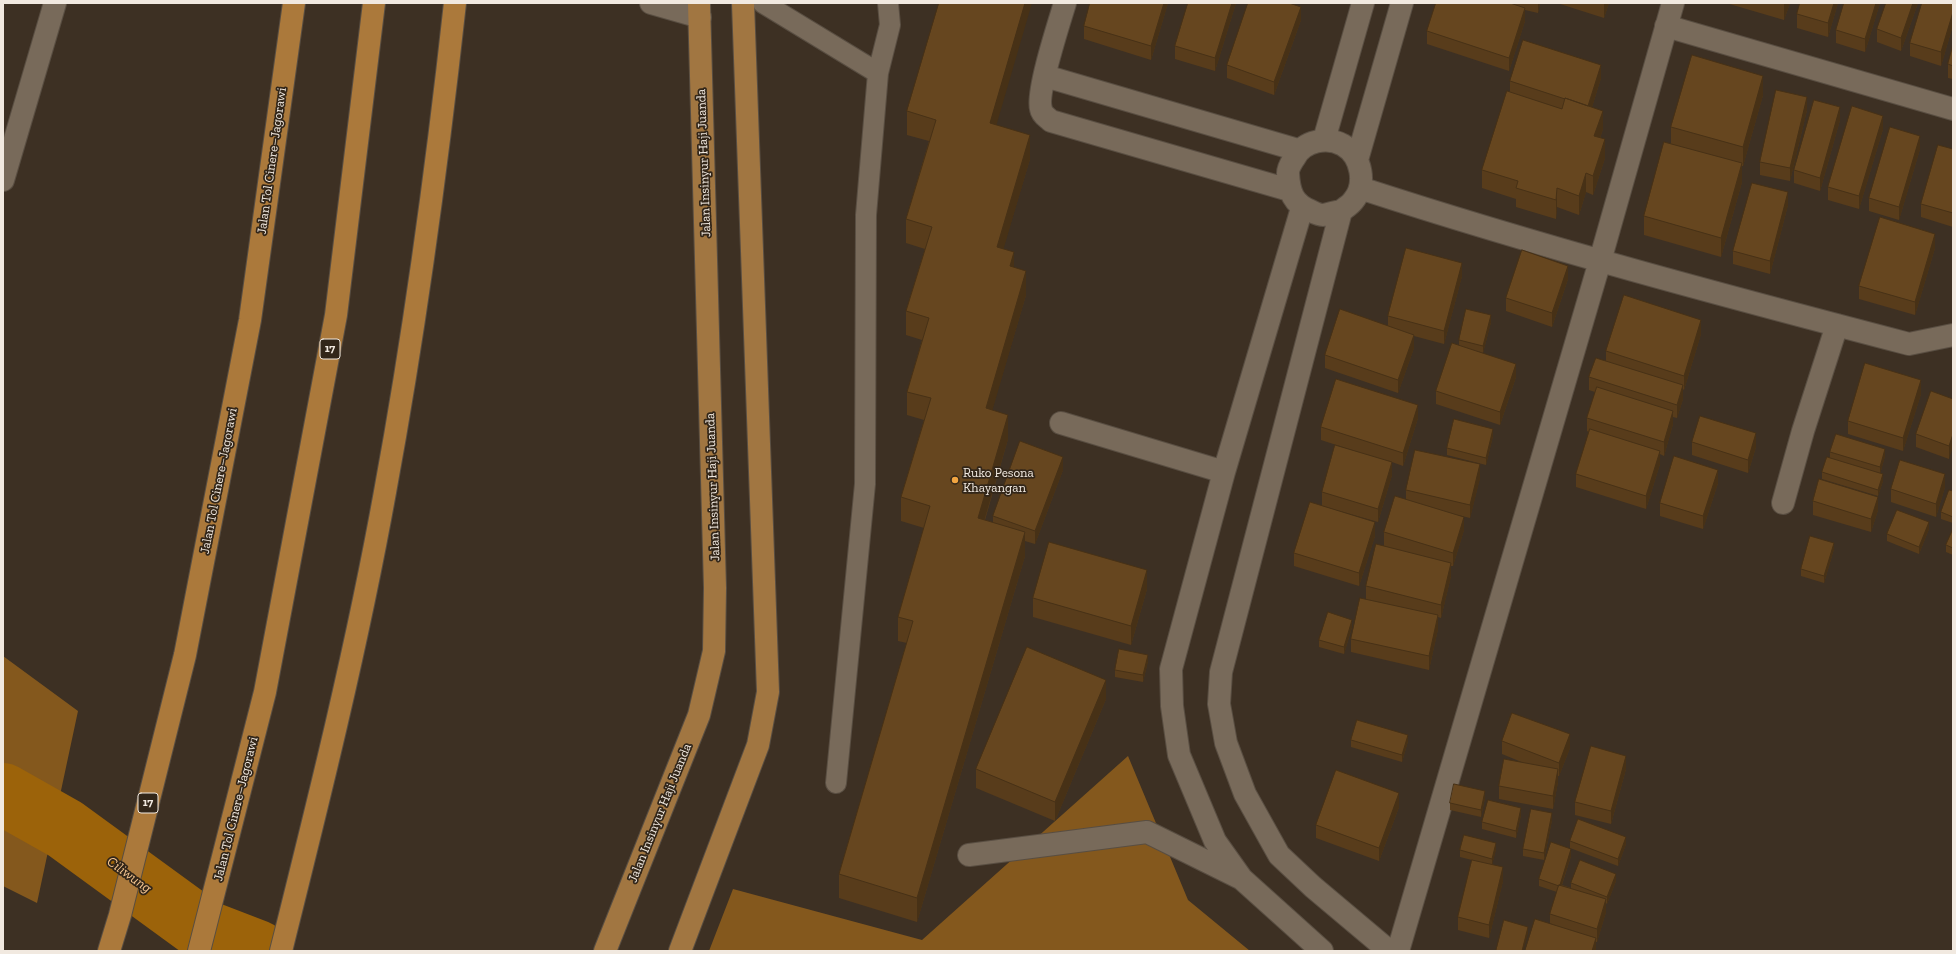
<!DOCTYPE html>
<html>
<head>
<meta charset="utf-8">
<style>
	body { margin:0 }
	#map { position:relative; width:1956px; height:954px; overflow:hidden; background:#3d3023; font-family:"Zilla Slab",serif }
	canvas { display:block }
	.frame { position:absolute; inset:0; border:4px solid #f1e9e0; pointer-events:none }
</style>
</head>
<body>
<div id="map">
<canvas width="1956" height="954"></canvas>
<div class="frame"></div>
</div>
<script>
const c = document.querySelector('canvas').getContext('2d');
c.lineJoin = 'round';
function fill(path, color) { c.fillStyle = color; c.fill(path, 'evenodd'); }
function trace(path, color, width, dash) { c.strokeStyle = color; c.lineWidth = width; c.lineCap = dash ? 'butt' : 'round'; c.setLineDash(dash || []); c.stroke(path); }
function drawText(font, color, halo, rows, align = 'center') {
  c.font = font + ' "Zilla Slab",serif'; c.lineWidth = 3.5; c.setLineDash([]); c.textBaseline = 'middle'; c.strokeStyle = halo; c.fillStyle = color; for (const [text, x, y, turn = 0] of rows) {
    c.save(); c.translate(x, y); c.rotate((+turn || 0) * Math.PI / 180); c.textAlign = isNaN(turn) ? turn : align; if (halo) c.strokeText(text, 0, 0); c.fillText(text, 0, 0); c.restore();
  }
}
fill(new Path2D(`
	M3,656L78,711L37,903L3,886Z
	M1128,756L1188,900L1250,951H709L733,889L922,940Z`), '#84581d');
trace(new Path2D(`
	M3,794L65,829L205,931L257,951`), '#9c630a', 62);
const service = new Path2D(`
	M763,3L878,73
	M836,783L865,484L866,215L878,73L890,25L888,3`);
const minor = new Path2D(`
	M651,3L700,17
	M1065,3C1059,23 1036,93 1041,109C1042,115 1047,117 1051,121L1289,190
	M1666,26L1953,109
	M1045,76L1298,150
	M1324,140L1363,3
	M1357,160L1402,3
	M3,180L55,3
	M1360,188C1541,247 1725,296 1909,344L1953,335
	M1302,208L1224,472L1171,669L1172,706L1179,755L1215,841L1242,879L1322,951
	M1341,211C1335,212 1329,214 1323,215C1319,215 1315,213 1311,211C1293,204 1289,192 1288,173C1288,167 1292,162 1295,157C1304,141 1327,136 1343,145C1362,156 1367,185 1353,201C1350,205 1345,208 1341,211L1221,672L1219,704L1226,743L1245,794L1279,855L1313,887L1389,951
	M1061,423L1224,472
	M1783,503L1803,431L1837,325
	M969,855L1147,832L1240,878
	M1398,951L1600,261L1673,3`);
const trunk = new Path2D(`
	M605,951L699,715L714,651L715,588L699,3
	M680,951L758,745L768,692L743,3`);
const motorway = new Path2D(`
	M109,951L120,915L185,655L250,320L294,3
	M199,951L265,692L336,315L374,3
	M281,951C319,799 357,647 385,492C415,330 437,167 455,3`);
trace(service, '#594e42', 22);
trace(minor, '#594e42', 24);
trace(trunk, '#594e42', 24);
trace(motorway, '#594e42', 24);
trace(service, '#786a5a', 20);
trace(minor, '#786a5a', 22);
trace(trunk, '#a17641', 22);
trace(motorway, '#ab793b', 22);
fill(new Path2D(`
	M1168,3L1151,60L1084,39V26Z
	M1236,3L1215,71L1175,59V46Z
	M1436,3H1540L1538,13L1525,10V21L1509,71L1427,44V31Z
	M1557,3H1609L1604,18Z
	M1726,3H1790L1784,20Z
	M1800,3H1838L1828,37L1797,28V14Z
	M1880,3L1865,52L1836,43V30Z
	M1918,3L1901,51L1877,42V29Z
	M1953,3V25L1941,66L1910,56V43Z
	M1301,20L1274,95L1227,78V65Z
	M1953,45V79L1948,78V64Z
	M1601,78L1592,107L1603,129L1600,138L1605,158L1593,195L1586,192L1579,215L1557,207L1556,219L1516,207V199L1482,188V170L1510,92V81Z
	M1763,95L1743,166H1742V182L1721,257L1644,235V216L1671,144V127Z
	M1807,110L1790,181L1760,175V162Z
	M907,111L997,125L1030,159L1003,249L1014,267L1026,295L992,410L1008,439L985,520L993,523V516L1063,470L1035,544L1025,541V556L917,922L839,898V874L907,643L898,641V617L924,528L901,521V497L924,420L907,415V392L922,340L906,335V311L925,249L906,243V219L929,141L907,135Z
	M1840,120L1820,191L1794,183V170Z
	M1883,129L1859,209L1828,200V187Z
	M1920,149L1899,220L1869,211V198Z
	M1953,149V227L1921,217V204Z
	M1788,205L1770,274L1733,264V251Z
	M1935,248L1915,315L1859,299V286Z
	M1462,276L1444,344L1414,336V348L1398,393L1325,368V355L1388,326V316Z
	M1568,279L1552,327L1506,311V298Z
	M1491,322L1483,353L1477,351L1516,377L1500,425L1436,404V391L1459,345V340Z
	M1701,334L1684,390L1683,389V399L1677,418L1673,417V424L1664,456L1660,454V464L1646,509L1576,487V474L1589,432L1587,431V418L1595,392L1589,390V377L1606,361V351Z
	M1921,394L1903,451L1848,434V421Z
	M1953,399L1949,459L1916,447V434Z
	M1418,418L1403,466L1392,462V475L1378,522L1322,506V492L1358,452L1321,440V427Z
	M1493,436L1486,465L1447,455V448Z
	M1692,442L1756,447L1748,473L1692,455Z
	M1830,452L1885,456L1880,474L1883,481L1878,496L1822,479V472L1830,458Z
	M1480,478L1470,518L1458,515L1464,530L1453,566H1451V576L1441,618L1438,617V629L1429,670L1351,652V639L1366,599V586L1384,545V532L1406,499V490Z
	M1718,483L1703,529L1660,516V503Z
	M1945,487L1936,517L1891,502V489Z
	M1953,491V523L1941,519V512Z
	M1813,501L1878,510L1871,532L1813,515Z
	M1929,529L1919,554L1887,541V534Z
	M1953,529V555L1946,552V545Z
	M1375,536L1359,586L1294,566V553Z
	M1834,549L1824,583L1801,576V569Z
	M1147,589L1131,645L1033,617V598Z
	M1352,627L1344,654L1319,647V640Z
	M1148,661L1143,682L1115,677V670Z
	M1106,699L1055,821L976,788V769Z
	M1351,740L1408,741L1402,762L1351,747Z
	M1502,741L1570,748L1559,776H1558V782L1553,809L1499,799V786L1524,763L1502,754Z
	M1626,769L1611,824L1575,815V802Z
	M1485,798L1481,817L1450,810V803Z
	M1399,807L1379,861L1316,838V825Z
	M1521,815L1516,838L1482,829V822Z
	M1552,820L1544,860L1523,856V849Z
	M1570,841L1626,844L1618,866L1570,848Z
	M1496,849L1492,865L1503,881L1489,938L1458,930V917L1472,860L1460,857V850Z
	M1571,856L1562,885L1571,888V883L1616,881L1607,904L1606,903V912L1597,942H1596V951L1550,923V914L1557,892L1539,886V879Z`), '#583c1b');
fill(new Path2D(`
	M1025,3H1032L990,147V123Z
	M1164,3H1168L1151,60V46Z
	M1232,3H1236L1215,71V58Z
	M1538,3H1540L1538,13Z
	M1604,3H1609L1604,18Z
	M1784,3H1790L1784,20Z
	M1834,3H1838L1828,37V23Z
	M1876,3H1880L1865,52V39Z
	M1913,3H1918L1901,51V38Z
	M1301,7V20L1274,95V82Z
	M1525,8V21L1509,71V58Z
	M1953,12V25L1941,66V52Z
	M1601,65V78L1588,120V107Z
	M1763,76V95L1743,166V147Z
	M1807,97V110L1790,181V168Z
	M1840,107V120L1820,191V178Z
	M1603,111V129L1594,155V136Z
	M1883,116V129L1859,209V196Z
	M1030,135V159L997,271V247Z
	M1920,136V149L1899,220V207Z
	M1605,139V158L1593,195V176Z
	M1742,163V182L1721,257V238Z
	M1586,173V192L1579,215V196Z
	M1557,188V207L1556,219V200Z
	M1788,192V205L1770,274V261Z
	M1935,234V248L1915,315V302Z
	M1014,252V276L1010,266Z
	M1462,263V276L1444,344V331Z
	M1568,266V279L1552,327V313Z
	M1026,271V295L986,432V408Z
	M1491,315V322L1483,353V346Z
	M1701,320V334L1684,390V376Z
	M1414,335V348L1398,393V380Z
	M1516,364V377L1500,425V412Z
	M1921,380V394L1903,451V438Z
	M1683,385V399L1677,418V405Z
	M1418,405V418L1403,466V453Z
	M1673,411V424L1664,456V442Z
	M1008,415V439L978,542V518Z
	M1493,429V436L1486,465V458Z
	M1756,433V447L1748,473V460Z
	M1953,434V447L1949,459V446Z
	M1885,449V456L1880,474V467Z
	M1660,451V464L1646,509V496Z
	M1063,457V470L1035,544V531Z
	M1392,462V475L1378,522V509Z
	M1480,464V478L1470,518V505Z
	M1718,470V483L1703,529V516Z
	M1883,474V481L1878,496V490Z
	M1945,474V487L1936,517V504Z
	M1878,497V510L1871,532V519Z
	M1464,517V530L1453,566V553Z
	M1375,522V536L1359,586V573Z
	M1929,522V529L1919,554V547Z
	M1025,532V556L917,922V898Z
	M1834,543V549L1824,583V576Z
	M1451,563V576L1441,618V605Z
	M1147,570V589L1131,645V626Z
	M1438,615V629L1429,670V656Z
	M1352,620V627L1344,654V647Z
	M1148,655V661L1143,682V675Z
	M1106,680V699L1055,821V802Z
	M1570,734V748L1559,776V763Z
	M1408,735V741L1402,762V755Z
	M1626,756V769L1611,824V811Z
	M1558,769V782L1553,809V796Z
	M1485,791V798L1481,817V810Z
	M1399,793V807L1379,861V848Z
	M1521,808V815L1516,838V831Z
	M1552,813V820L1544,860V853Z
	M1626,837V844L1618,866V859Z
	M1496,843V849L1492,866V859Z
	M1571,849V856L1559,893V886Z
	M1503,867V881L1489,938V925Z
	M1616,874V881L1607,904V897Z
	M1606,899V912L1597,942V929Z
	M1528,927V934L1523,951H1522Z
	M1596,938V951H1592Z`), '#473116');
const building = new Path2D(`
	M939,3H1025L990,123L1030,135L997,247L1014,252L1010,266L1026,271L986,408L1008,415L978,518L1025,532L917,898L839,874L913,621L898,617L930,506L901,497L931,398L907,392L929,318L906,311L932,227L906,219L936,120L907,111Z
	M1090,3H1164L1151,46L1084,26Z
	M1188,3H1232L1215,58L1175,46Z
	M1248,3H1289L1301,7L1274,82L1227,65Z
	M1436,3H1510L1525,8L1509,58L1427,31Z
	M1800,3H1834L1828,23L1797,14Z
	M1844,3H1876L1865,39L1836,30Z
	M1886,3H1913L1901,38L1877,29Z
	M1922,3H1953V12L1941,52L1910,43Z
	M1523,40L1601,65L1588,106L1565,98V99L1510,81Z
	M1953,45V66L1948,64Z
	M1692,55L1763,76L1743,147L1671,127Z
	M1776,90L1807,97L1790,168L1760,162Z
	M1507,91L1562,109L1565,98L1603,111L1594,136L1605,139L1593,176L1586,173L1579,196L1557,188L1556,200L1516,188L1518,181L1482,170Z
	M1814,100L1840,107L1820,178L1794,170Z
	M1852,106L1883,116L1859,196L1828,187Z
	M1890,127L1920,136L1899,207L1869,198Z
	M1664,142L1742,163L1721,238L1644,216Z
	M1938,145L1953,149V213L1921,204Z
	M1752,183L1788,192L1770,261L1733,251Z
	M1880,217L1935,234L1915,302L1859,286Z
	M1406,248L1462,263L1444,331L1388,316Z
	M1522,250L1568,266L1552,313L1506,298Z
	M1624,295L1701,320L1684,376L1606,351Z
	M1340,309L1414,335L1398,380L1325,355Z
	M1466,309L1491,315L1483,346L1459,340Z
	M1452,343L1516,364L1500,412L1436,391Z
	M1596,358L1683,385L1677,405L1589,377Z
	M1865,363L1921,380L1903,438L1848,421Z
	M1336,379L1418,405L1403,453L1321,427Z
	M1597,387L1673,411L1664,442L1587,418Z
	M1931,391L1953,399V434L1949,446L1916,434Z
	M1700,416L1756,433L1748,460L1692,442Z
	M1454,419L1493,429L1486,458L1447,448Z
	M1590,429L1660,451L1646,496L1576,474Z
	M1836,434L1885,449L1880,467L1830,452Z
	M1020,441L1063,457L1035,531L993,516Z
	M1335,445L1392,462L1378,509L1322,492Z
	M1415,450L1480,464L1470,505L1406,490Z
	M1674,456L1718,470L1703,516L1660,503Z
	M1827,457L1883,474L1878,490L1822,472Z
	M1900,460L1945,474L1936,504L1891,489Z
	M1819,479L1878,497L1871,519L1813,501Z
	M1949,490L1953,491V517L1941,512Z
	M1395,496L1464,517L1453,553L1384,532Z
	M1310,502L1375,522L1359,573L1294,553Z
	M1897,510L1929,522L1919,547L1887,534Z
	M1953,529V548L1946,545Z
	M1810,536L1834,543L1824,576L1801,569Z
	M1049,542L1147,570L1131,626L1033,598Z
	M1376,544L1451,563L1441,605L1366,586Z
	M1360,598L1438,615L1429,656L1351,639Z
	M1328,612L1352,620L1344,647L1319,640Z
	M1027,647L1106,680L1055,802L976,769Z
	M1119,649L1148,655L1143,675L1115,670Z
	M1512,713L1570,734L1559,763L1502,741Z
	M1357,720L1408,735L1402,755L1351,740Z
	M1591,746L1626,756L1611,811L1575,802Z
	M1504,759L1558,769L1553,796L1499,786Z
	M1336,770L1399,793L1379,848L1316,825Z
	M1454,784L1485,791L1481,810L1450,803Z
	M1488,800L1521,808L1516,831L1482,822Z
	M1531,809L1552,813L1544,853L1523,849Z
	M1578,819L1626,837L1618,859L1570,841Z
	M1464,835L1496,843L1492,859L1460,850Z
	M1551,842L1571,849L1560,885H1559V886L1539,879Z
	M1472,860L1503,867L1489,925L1458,917Z
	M1580,860L1616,874L1607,897L1571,883Z
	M1559,885L1606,899L1597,929L1550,914Z
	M1535,919L1596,938L1592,951H1525Z
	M1504,920L1528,927L1522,951H1496Z`);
fill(building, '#66461f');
trace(building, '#473116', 1);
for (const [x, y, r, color] of [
	[955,480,4,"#f2a541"]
]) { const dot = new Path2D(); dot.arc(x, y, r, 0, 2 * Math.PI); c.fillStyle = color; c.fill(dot); trace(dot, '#322619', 1.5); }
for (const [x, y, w] of [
	[330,349,20],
	[148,803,20]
]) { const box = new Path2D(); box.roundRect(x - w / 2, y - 10, w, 20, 3); c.fillStyle = '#322619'; c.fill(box); trace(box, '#f1e9e0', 1); }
drawText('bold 12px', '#f1e9e0', null, [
	["17",330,349],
	["17",148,803]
]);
drawText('13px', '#f1e9e0', '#322619', [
	["Jalan Tol Cinere–Jagorawi",272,161,-82],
	["Jalan Insinyur Haji Juanda",704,163,-92],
	["Jalan Tol Cinere–Jagorawi",219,481,-79],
	["Jalan Insinyur Haji Juanda",713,487,-92],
	["Jalan Tol Cinere–Jagorawi",236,809,-76],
	["Jalan Insinyur Haji Juanda",660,813,-68]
]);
drawText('13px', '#f1e9e0', '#322619', [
	["Ruko Pesona",963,473],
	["Khayangan",963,488]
], 'left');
drawText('italic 14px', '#f7c792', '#322619', [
	["Ciliwung",129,875,36]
]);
</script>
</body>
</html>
